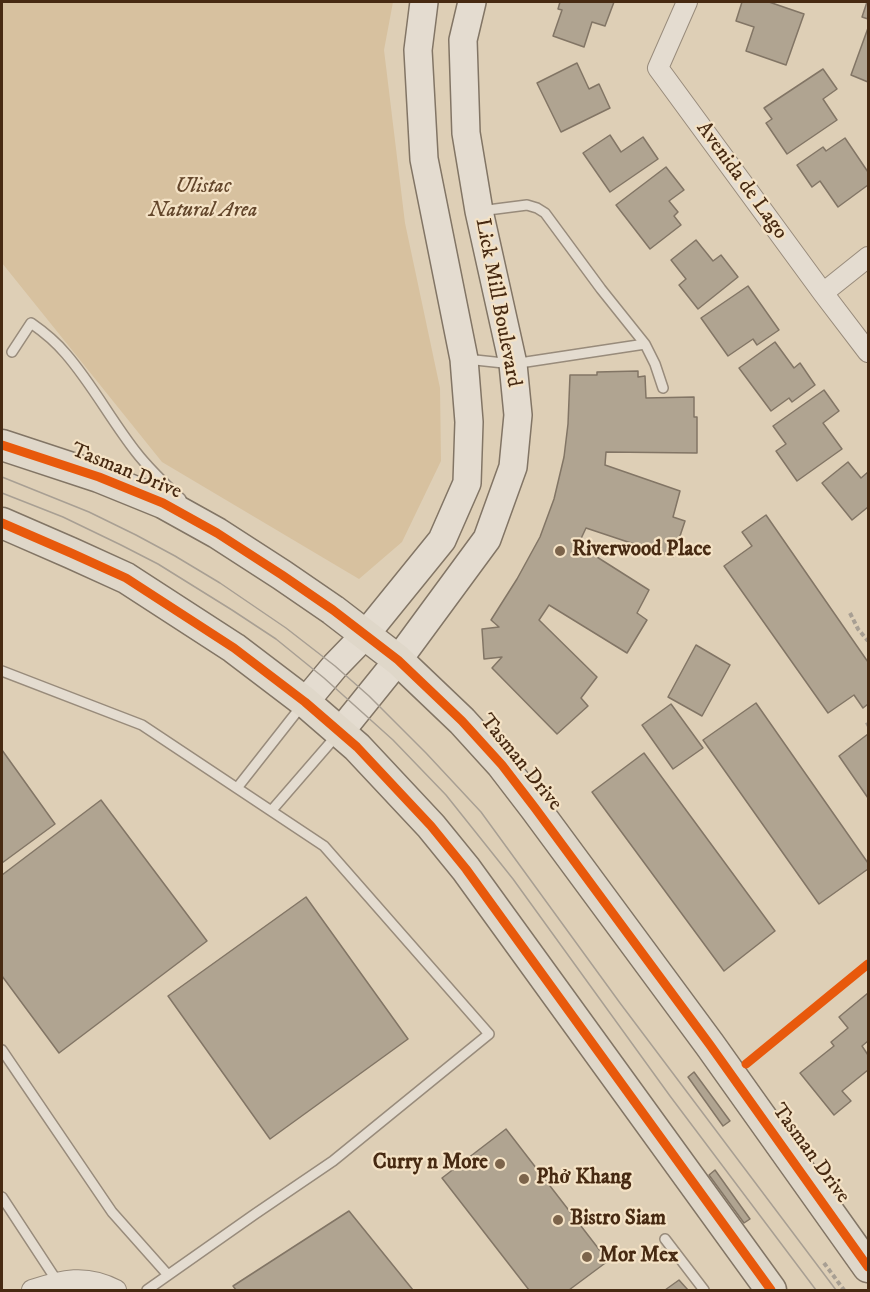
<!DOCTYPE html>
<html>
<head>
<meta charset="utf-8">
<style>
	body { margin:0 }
	#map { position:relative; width:870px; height:1292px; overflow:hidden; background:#decfb6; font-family:"IM FELL DW Pica",serif }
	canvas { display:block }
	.frame { position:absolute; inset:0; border:3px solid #472a12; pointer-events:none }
</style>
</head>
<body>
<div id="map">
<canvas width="870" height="1292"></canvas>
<div class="frame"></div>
</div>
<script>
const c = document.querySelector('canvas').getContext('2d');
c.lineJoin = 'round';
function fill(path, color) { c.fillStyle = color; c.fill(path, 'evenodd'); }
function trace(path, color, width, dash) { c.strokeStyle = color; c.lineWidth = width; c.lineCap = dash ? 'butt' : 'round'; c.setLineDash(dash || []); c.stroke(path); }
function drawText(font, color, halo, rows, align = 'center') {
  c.font = font + ' "IM FELL DW Pica",serif'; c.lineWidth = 4.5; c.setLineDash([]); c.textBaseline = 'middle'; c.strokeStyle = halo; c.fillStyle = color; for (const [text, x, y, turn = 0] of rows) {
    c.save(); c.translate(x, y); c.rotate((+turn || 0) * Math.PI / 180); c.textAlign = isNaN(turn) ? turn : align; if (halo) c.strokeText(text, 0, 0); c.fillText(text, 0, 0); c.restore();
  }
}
fill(new Path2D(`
	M2,2H393L384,50L405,223L440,388L441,461L402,542L359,579L162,462L2,263Z`), '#d7c19f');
const building = new Path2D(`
	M560,2H614L605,26L592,22L584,47L553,36L562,10L558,9Z
	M742,2H769L804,14L786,65L746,51L754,27L736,21Z
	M867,2H868V19L862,17Z
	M868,28V82L851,75Z
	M577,63L589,89L599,84L610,108L561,132L537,83Z
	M823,69L837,89L823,99L837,120L787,154L766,123L772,119L764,108Z
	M610,135L621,152L643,137L658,159L610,192L583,153Z
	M845,138L868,172V185L838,207L820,181L812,187L797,165L823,147L826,151Z
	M666,167L684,190L669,201L678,212L674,216L681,225L650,249L616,205Z
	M696,240L713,261L721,255L738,277L698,309L679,285L686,279L671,260Z
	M748,286L779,330L757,345L753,339L728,356L701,318Z
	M775,342L794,368L800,363L815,385L792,402L789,398L771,411L739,368Z
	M638,371V377L645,376L646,398L694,397V417H697V453L606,452L605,465L680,491L673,517L685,521L673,557L586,528L578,545L649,590L637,613L647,620L627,653L549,605L539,620L597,677L581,698L588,706L557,734L492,668L502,657L484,659L482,629L499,627L491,620L517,579L540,537L554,499L564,457L568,424L570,375H597V372Z
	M824,390L839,411L823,423L842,449L797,481L776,451L786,444L773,426Z
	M848,462L861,478L868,472V507L852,520L822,483Z
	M766,515L868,662V704L863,708L854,695L828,713L724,566L752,546L742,532Z
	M696,645L730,665L702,716L668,697Z
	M756,703L868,863V869L819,904L703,740Z
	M671,704L703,748L673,769L642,725Z
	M868,734V798L839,756Z
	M2,750L55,824L2,863Z
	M644,753L775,931L724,971L592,792Z
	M101,800L207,941L59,1053L2,976V875Z
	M306,897L408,1039L270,1139L168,996Z
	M868,993V1041L862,1046L868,1055V1070L842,1091L851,1101L834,1115L800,1073L834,1046L831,1042L848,1028L839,1017Z
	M694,1072L730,1121L723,1126L688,1077Z
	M506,1129L608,1261L569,1290H529L442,1178Z
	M715,1170L750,1219L744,1223L709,1175Z
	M349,1211L413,1290H236L233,1286Z
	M679,1280L688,1290H665Z`);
fill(building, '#b0a491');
trace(building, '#827565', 1.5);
const lane = new Path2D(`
	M480,211L527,205L537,208L545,213L601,289L645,344L655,364L663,388
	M12,352L31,323C44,332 56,342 66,354C92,384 111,420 136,452C149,469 165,484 181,499
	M466,359L513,364L645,344
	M2,671L142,725L324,846L489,1034L333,1161L255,1214L147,1290
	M237,788L303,704
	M272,810L337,735
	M2,1050L112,1212L168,1275
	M2,1197L57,1281
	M665,1239L704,1290`);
const street = new Path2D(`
	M687,2L658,68L823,293L868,352
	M823,293L868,257
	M32,1290C62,1280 86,1274 116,1290`);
const secondary = new Path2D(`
	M305,702L335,666L365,635L442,540L467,483L469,422L464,359L424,159L418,50L424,2
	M340,732L398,660L487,539L513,467L518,415L513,364L479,211L466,133L463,40L472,2`);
const primary = new Path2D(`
	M2,445L99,477L163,503L217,533L282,575L333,610L398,660L462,721L502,765L535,808L710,1045L868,1267
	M2,523L71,553L126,578L234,648L305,702L357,747L431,826L466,869L771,1290`);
trace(lane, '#988b7b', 12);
trace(street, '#988b7b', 22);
trace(secondary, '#827565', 30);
trace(primary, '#827565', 33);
trace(new Path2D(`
	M850,613L858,629L868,641
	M866,725L868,724
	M824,1263L844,1290`), '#a89f93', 4, [4.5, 3]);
trace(lane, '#e4dcd0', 9);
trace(street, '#e4dcd0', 20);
trace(secondary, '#e4dcd0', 27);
trace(primary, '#dfd7c9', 30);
trace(new Path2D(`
	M2,477L89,512L136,535L175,556L220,583L286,628L335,666L369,696L426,753L481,812L620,1003L836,1290
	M2,493L63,517L121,545L158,564L232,610L276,639L324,678L393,740L446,795L513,879L670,1096L816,1290`), '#a89f93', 1.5);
trace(new Path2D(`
	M2,445L99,477L163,503L217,533L282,575L333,610L398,660L462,721L502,765L535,808L710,1045L868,1267
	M2,523L71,553L126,578L234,648L305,702L357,747L431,826L466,869L771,1290
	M746,1064L868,964`), '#e8590c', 9);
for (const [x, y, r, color] of [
	[560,551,6,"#7c644b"],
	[500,1164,6,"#7c644b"],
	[524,1179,6,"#7c644b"],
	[558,1220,6,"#7c644b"],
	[587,1257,6,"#7c644b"]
]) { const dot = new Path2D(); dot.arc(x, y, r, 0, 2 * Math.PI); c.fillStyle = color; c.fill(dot); trace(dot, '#f4e2c5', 2); }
drawText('21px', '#472a12', '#f4e2c5', [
	["Avenida de Lago",741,181,54],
	["Lick Mill Boulevard",497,303,79],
	["Tasman Drive",126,472,22],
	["Tasman Drive",520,763,51],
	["Tasman Drive",810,1154,54]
]);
drawText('italic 21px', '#63462b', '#f4e2c5', [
	["Ulistac",203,188],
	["Natural Area",203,212]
]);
drawText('bold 21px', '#472a12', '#f4e2c5', [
	["Riverwood Place",572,551],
	["Curry n More",488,1164,"right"],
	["Phở Khang",536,1179],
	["Bistro Siam",570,1220],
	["Mor Mex",599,1257]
], 'left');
</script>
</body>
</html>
